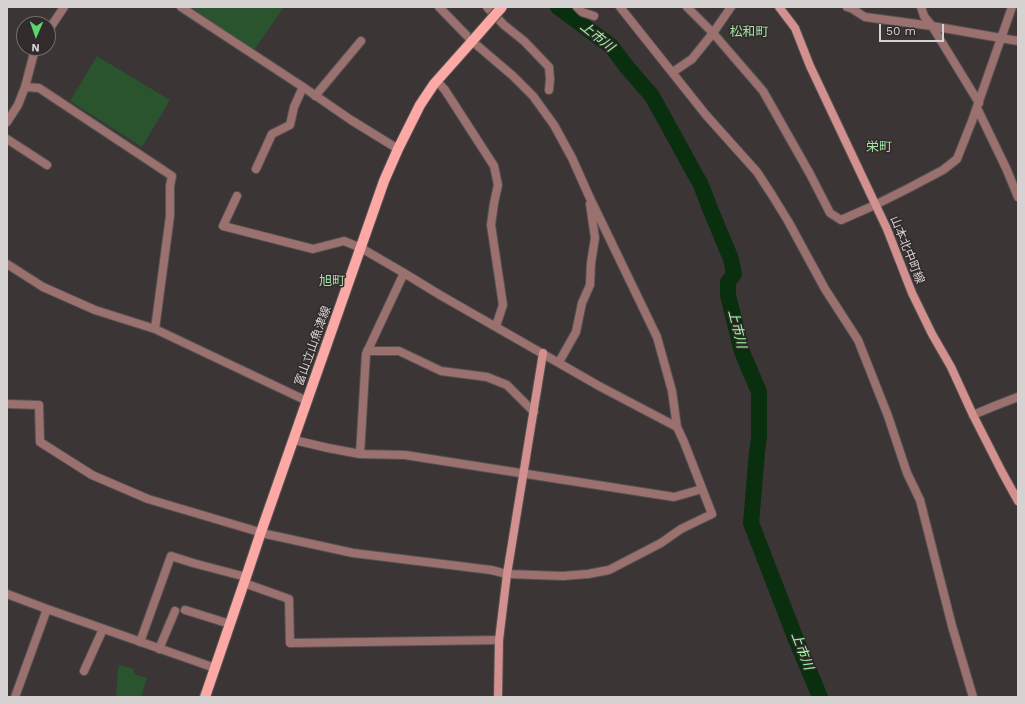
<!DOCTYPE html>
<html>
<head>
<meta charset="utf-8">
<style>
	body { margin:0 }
	#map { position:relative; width:1025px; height:704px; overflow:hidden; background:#3b3535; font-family:"Work Sans",sans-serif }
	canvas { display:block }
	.frame { position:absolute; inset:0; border:8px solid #d6d2d1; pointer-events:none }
	.north { position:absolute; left:16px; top:16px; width:40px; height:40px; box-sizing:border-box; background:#312b2b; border:1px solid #736e6d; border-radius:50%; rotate:182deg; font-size:11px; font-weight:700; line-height:16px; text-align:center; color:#d6d2d1 }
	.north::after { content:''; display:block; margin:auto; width:14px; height:18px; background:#5ed56c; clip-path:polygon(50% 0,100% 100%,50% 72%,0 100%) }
	.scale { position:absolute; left:879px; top:24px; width:65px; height:18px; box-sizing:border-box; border:2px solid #d6d2d1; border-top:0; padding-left:5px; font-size:12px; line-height:14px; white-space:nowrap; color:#d6d2d1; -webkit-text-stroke:3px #312b2b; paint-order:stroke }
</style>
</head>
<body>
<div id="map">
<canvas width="1025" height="704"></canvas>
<div class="frame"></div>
<div class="north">N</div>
<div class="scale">50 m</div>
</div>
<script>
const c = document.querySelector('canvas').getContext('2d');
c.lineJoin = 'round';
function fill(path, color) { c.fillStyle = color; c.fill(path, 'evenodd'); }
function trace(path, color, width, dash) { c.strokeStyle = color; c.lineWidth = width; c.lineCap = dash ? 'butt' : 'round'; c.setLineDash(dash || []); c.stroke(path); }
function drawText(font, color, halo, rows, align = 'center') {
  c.font = font + ' "Work Sans","Noto Sans JP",sans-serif'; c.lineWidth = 3; c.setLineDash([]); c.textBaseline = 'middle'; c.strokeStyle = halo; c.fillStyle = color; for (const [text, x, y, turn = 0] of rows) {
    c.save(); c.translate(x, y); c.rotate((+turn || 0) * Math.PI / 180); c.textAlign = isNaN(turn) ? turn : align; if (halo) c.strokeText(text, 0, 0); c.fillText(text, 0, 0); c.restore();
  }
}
fill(new Path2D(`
	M191,7H284L254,50Z
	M97,56L170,100L142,147L70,101Z
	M119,665L134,669V674L147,678L141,697H116L118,669Z`), '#29542d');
trace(new Path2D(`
	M558,7L611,46L626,66L652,96L701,185L709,206L731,259L734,274L728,282V295L742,352L759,392V437L757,452L751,523L797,642L820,697`), '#0a2f0f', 16);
const street = new Path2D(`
	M181,7L303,87L351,120L398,149
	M487,7L504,25L524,41L549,67L550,79L549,90
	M577,7L582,12L594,16
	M620,7L706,115L757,172L772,195L788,221L825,289L858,340L888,416L907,473L920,500L952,626L973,697
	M687,7L713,33L763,91L810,174L830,213L841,220L875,205L907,189L943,170L957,159L972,121L1012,7
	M847,7L851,8L865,17L932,26L1018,41
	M921,7L924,16L932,26L979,103
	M48,31L64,7
	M673,72L692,59L713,33L731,7
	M437,81L445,90L494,166L498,185L494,203L491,225L503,305L496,326
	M25,87L39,88L172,176L170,186V216L155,329
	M315,96L361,41
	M977,108L1006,168L1018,197
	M7,122L18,105L25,87L34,53L37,48
	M7,139L47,165
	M256,169L272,134L290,125L294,107L303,87
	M237,196L223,226L313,249L344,241L361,248L404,273L440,295L599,386L677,427
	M7,264L43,287L95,310L155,329L307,401
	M404,273L366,354L360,454L405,455L674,497L702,489
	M367,351H399L441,371L487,377L507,385L534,412
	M559,362L576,332L582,303L590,285L591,263L595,238L590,204
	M7,404L39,405L40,442L92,475L148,499L266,534L353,553L491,570L507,574L563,576L588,574L609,570L661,543L681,529L712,514L684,442L677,427L672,391L657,337L589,196L572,158L554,125L533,96L513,76L472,41L439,7
	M973,415L997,405L1018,397
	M294,440L328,448L360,454
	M244,583L289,599L290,643L499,640
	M7,594L47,609L215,668
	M185,610L230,624
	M140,642L171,556L193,563L246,577
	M159,649L175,611
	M84,671L103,629
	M15,697L47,609`);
const secondary = new Path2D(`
	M779,7L795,28L810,66L887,229L912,293L932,334L951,367L973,415L1002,472L1018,501
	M498,697L499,640L507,574L543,353`);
const primary = new Path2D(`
	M205,697L246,577L261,532L384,181L398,149L420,105L434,84L474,39`);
trace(street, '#575151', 10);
trace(secondary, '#575151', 10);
trace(primary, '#575151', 12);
trace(street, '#9a716f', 8);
trace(secondary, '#d2918e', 8);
trace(primary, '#fca9a6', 10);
const primaryBridge = new Path2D(`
	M474,39L502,7`);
trace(primaryBridge, '#575151', 12, []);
trace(primaryBridge, '#fca9a6', 10);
drawText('12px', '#d6d2d1', '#312b2b', [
	["山本北中町線",907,250,68],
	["富山立山魚津線",313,346,-70]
]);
drawText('13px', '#a4e0a7', '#312b2b', [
	["松和町",749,32],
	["栄町",879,147],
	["旭町",332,281]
]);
drawText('italic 13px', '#a1fda7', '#312b2b', [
	["上市川",597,37,39],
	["上市川",737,329,76],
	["上市川",802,651,69]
]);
</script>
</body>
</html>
